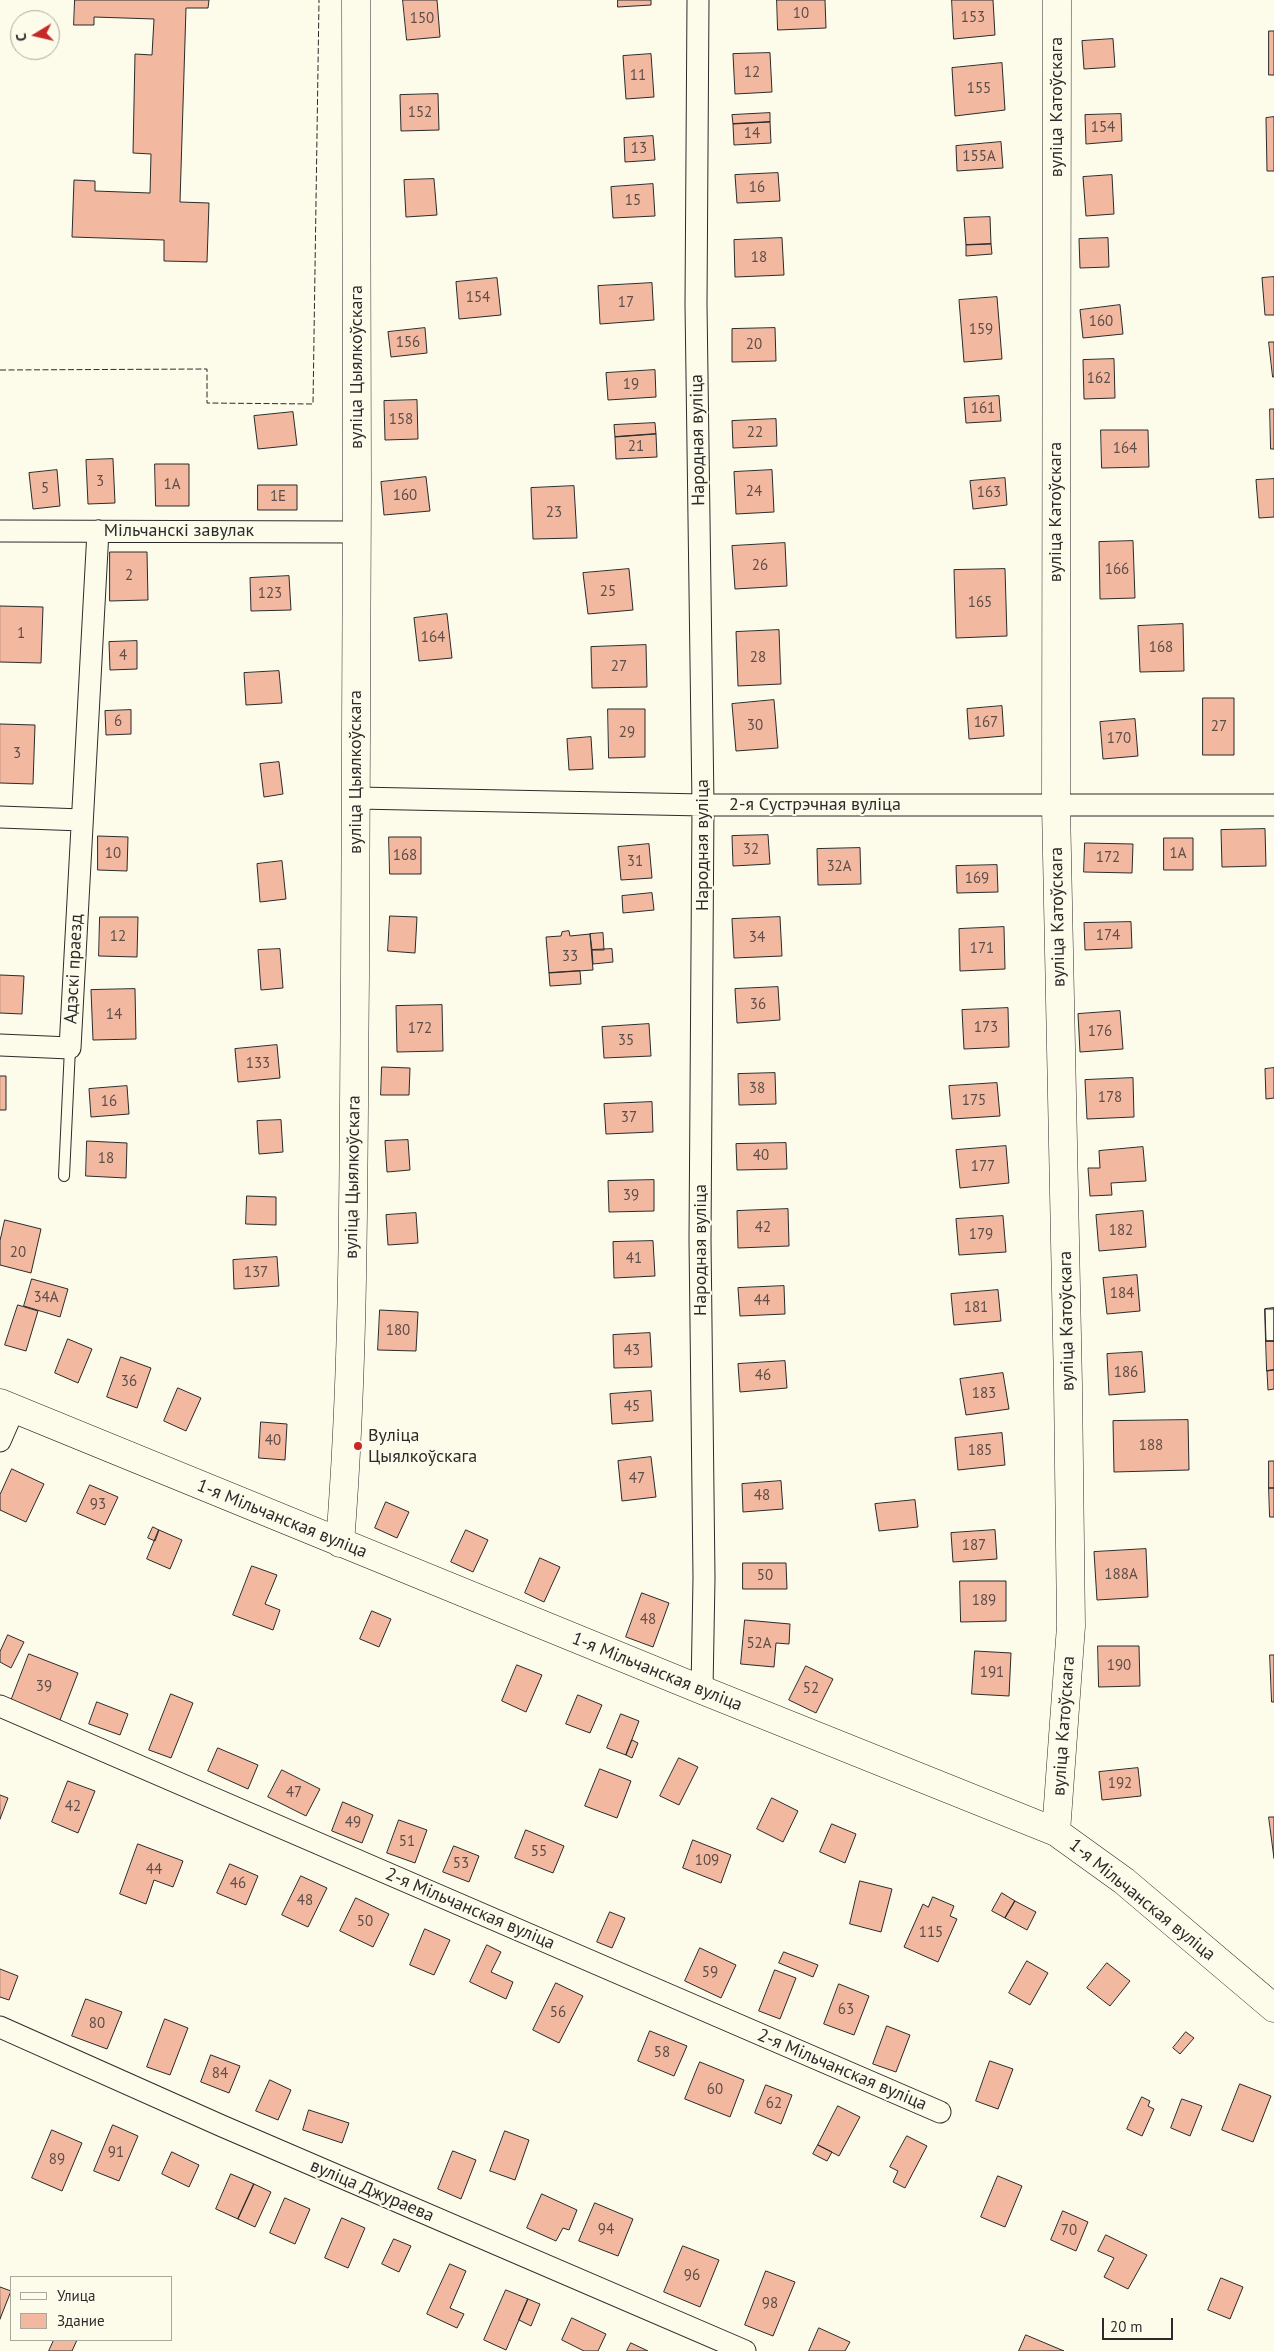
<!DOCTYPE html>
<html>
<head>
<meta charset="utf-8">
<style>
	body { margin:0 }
	#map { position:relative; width:1274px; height:2351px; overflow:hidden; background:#fdfbea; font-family:"PT Sans",sans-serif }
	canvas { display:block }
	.legend { position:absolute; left:10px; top:2276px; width:162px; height:65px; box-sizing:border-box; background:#fdfbea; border:1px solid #a9a89e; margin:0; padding:6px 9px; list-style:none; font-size:15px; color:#2b2b2b }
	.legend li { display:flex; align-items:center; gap:10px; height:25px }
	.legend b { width:25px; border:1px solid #a9a89e }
	.north { position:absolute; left:10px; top:10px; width:50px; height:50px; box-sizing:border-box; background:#fdfbea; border:1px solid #a9a89e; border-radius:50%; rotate:261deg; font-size:14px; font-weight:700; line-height:20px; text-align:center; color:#2b2b2b }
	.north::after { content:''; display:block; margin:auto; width:18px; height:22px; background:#c62828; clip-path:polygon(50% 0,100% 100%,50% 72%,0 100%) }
	.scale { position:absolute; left:1102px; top:2318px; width:71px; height:22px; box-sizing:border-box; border:2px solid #2b2b2b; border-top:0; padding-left:6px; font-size:15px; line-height:18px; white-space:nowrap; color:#2b2b2b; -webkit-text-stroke:4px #fdfbea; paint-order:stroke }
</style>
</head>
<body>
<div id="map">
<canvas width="1274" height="2351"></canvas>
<ul class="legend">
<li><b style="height:6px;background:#fdfbea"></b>Улица</li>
<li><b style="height:14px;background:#f2b8a0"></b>Здание</li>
</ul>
<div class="north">С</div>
<div class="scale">20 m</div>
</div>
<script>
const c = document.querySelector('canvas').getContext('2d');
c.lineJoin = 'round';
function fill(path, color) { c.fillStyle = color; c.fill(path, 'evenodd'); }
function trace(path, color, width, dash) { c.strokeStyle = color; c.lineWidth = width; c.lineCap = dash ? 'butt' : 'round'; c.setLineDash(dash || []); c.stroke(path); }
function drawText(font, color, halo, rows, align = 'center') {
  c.font = font + ' "PT Sans",sans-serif'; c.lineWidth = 4; c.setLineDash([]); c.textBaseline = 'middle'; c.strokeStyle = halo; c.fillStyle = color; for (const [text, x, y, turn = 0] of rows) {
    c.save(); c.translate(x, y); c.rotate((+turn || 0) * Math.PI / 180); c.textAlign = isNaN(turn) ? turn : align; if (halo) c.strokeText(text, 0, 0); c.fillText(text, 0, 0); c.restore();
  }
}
const building = new Path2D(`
	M75,0H209L208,8H186L180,202L209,203L207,262L164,261V240L72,237L74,180L95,181V191L150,193L151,154L133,153L135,54L152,55L154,19L94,17V25H74Z
	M403,0H437L440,37L407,40Z
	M618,0H651V5L618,7Z
	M777,0H825L826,28L778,30Z
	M952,0H993L995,35L954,39Z
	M1269,31H1274V75H1269Z
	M1113,39L1115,67L1084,69L1082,41Z
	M770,53L772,92L735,94L733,54Z
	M651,54L654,97L626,99L623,56Z
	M1002,63L1005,110L955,116L952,68Z
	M438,94L439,130L401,131L400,95Z
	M770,113V122L733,124L732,115Z
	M1121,114L1122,141L1086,144L1085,115Z
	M1274,117V171H1267L1266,118Z
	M770,122L771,143L734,145L733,124Z
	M653,136L655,160L625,162L624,138Z
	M1001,142L1003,168L957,171L956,146Z
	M778,173L780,201L737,203L735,175Z
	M1112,175L1114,214L1086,216L1083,177Z
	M434,179L437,215L406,217L404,180Z
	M653,184L655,216L613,218L611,187Z
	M990,217L991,244L966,245L964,218Z
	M782,238L784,275L735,277L734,240Z
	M1108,238L1109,267L1080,268L1079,239Z
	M991,244L992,254L966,256V245Z
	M1274,277V315H1265L1262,278Z
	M497,278L501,315L459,319L456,282Z
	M652,283L654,320L600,324L598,286Z
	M997,297L1002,359L964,362L959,300Z
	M1120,305L1123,334L1083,338L1080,310Z
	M425,328L427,353L391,357L388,332Z
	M775,328L776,361L732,362V329Z
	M1269,342H1274V377H1273Z
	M1114,359L1115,398L1084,399L1083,360Z
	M655,370L656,397L608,400L606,373Z
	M999,396L1001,421L966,423L964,398Z
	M417,400L418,439L385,440L384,401Z
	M1270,409H1274V449H1271Z
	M293,412L297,445L258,449L254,416Z
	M776,419L777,446L733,448L732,421Z
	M655,423L656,434L615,437L614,425Z
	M1101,430H1148L1149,467L1102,468Z
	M656,434L657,457L616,459L615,437Z
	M113,459L115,503L88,504L86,460Z
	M155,464H189V506H156Z
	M57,470L60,506L33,509L29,473Z
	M772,470L774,512L736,514L734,472Z
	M426,477L430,511L384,515L381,482Z
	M1005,478L1007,505L973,509L970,481Z
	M1274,479V517L1259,518L1256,480Z
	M258,485H297V510H258Z
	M574,486L577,538L533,539L531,488Z
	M1133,541L1135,598L1100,599L1099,542Z
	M785,543L787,586L735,589L732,546Z
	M110,552H147L148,600L110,601Z
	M629,569L633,610L588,614L583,573Z
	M1005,569L1007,636L956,638L954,570Z
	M289,576L291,610L251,611L250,578Z
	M0,606L43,607L41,663L0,662Z
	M447,614L452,658L419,661L414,618Z
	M1183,624L1184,671L1140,672L1138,626Z
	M779,630L781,684L738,686L736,632Z
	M137,641V669L110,670L109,642Z
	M646,645L647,687L592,688L591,647Z
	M279,671L282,703L246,705L244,673Z
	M1203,698H1234V755H1203Z
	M774,700L778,748L736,751L732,704Z
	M1002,706L1004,736L969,739L967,709Z
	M608,709H645V757L609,758Z
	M131,710V734L106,735L105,711Z
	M1135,719L1138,756L1103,759L1100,722Z
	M0,724L35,725L33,784L0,783Z
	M591,737L593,769L569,770L567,739Z
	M279,762L283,794L264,797L260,764Z
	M1265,829L1266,866L1222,867L1221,830Z
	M768,835L770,864L733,866L732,836Z
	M98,836L128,837L127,871L98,870Z
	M389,837H421V874H390Z
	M1164,838H1193V870H1164Z
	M1085,843L1133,844L1132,873L1084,872Z
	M649,844L652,878L621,880L618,847Z
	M860,848L861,884L818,885L817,849Z
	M282,861L286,899L260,902L257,864Z
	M997,865L998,892L957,893L956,866Z
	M652,893L654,910L623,913L622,896Z
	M390,916L417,917L415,953L388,951Z
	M100,917H138L137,957L99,956Z
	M780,917L782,956L734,958L732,919Z
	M1131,922L1132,948L1085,950L1084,923Z
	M1004,927L1005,969L960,971L959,929Z
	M569,931L570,936L590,934L593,970L549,973L546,937L561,936L562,932Z
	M603,933L604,950H592L590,934Z
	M280,949L283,988L261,990L258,950Z
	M612,949L613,962L593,964L592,950Z
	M580,971L581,984L550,986L549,973Z
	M0,975L24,976L22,1014L0,1013Z
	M778,987L780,1020L737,1023L735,989Z
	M135,989L136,1039L93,1040L91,990Z
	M442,1005L443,1051L397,1052L396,1006Z
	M1008,1008L1009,1047L964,1049L962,1010Z
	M1120,1011L1123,1049L1080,1052L1078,1014Z
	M649,1024L651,1056L604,1058L602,1027Z
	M277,1045L280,1078L238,1082L235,1049Z
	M382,1067L410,1068L409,1095H381Z
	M1274,1068V1098L1266,1099L1265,1069Z
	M775,1073L776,1104L739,1105L738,1074Z
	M0,1076H6V1110H0Z
	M1133,1078L1134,1117L1087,1119L1085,1080Z
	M997,1083L1000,1116L952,1119L949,1086Z
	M127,1086L129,1114L91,1117L89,1089Z
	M652,1102L653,1132L606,1134L604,1104Z
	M281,1120L283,1152L259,1154L257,1121Z
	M408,1140L410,1170L387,1172L385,1141Z
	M87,1141L127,1143L126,1178L86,1176Z
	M786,1143L787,1169L737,1170L736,1144Z
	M1006,1146L1009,1183L960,1188L956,1150Z
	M1143,1147L1146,1181L1111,1183L1112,1195L1090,1196L1088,1168H1100L1099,1151Z
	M654,1180V1211L609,1212L608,1181Z
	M247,1196L276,1197V1225L246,1224Z
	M788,1209L789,1246L738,1248L737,1211Z
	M1143,1211L1146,1247L1099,1251L1096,1215Z
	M416,1213L418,1243L388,1245L386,1215Z
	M1003,1216L1006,1252L959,1255L956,1219Z
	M5,1220L41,1229L31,1273L0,1265V1241Z
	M653,1241L655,1276L614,1278L613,1242Z
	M277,1257L279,1286L234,1289L233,1260Z
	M1137,1275L1140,1311L1107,1314L1103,1278Z
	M32,1279L68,1289L60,1317L24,1306Z
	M784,1286L785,1314L740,1316L738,1288Z
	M998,1290L1001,1321L954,1325L951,1294Z
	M18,1305L38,1311L26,1351L5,1345Z
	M1274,1308V1341H1266L1265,1309Z
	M1265,1309H1274V1341H1266Z
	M380,1310L418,1312L416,1351L378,1350Z
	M650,1333L652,1367L614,1368L613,1335Z
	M68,1339L92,1349L78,1383L55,1373Z
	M1266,1341H1274V1370L1267,1371Z
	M1142,1352L1145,1392L1109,1395L1107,1354Z
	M121,1357L151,1368L137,1408L107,1397Z
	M785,1361L787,1388L740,1392L738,1364Z
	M1274,1370V1389L1268,1390L1267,1371Z
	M1003,1373L1009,1409L966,1415L960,1379Z
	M178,1388L201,1398L186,1431L164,1421Z
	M651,1391L653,1421L612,1424L610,1394Z
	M1188,1420L1189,1470L1114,1472L1113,1421Z
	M261,1422L287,1424L285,1460L259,1458Z
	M1002,1433L1005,1465L958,1470L955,1438Z
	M651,1457L656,1497L622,1501L618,1461Z
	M1269,1461H1274V1488H1269Z
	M12,1469L44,1484L26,1522L0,1510V1495Z
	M781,1481L783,1509L743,1512L742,1484Z
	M90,1485L118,1497L105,1525L77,1513Z
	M1269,1488H1274V1517H1270Z
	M915,1500L918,1527L879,1531L875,1504Z
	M386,1502L409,1512L397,1538L375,1528Z
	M153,1527L159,1530L155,1541L148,1538Z
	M159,1530L182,1540L170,1569L147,1559Z
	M466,1530L488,1540L473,1572L451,1562Z
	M995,1530L997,1559L953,1562L951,1533Z
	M1146,1549L1148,1597L1097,1600L1094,1552Z
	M540,1558L560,1567L544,1602L525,1593Z
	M743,1563H786L787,1589H743Z
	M252,1566L277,1575L265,1604L280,1610L273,1630L233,1615Z
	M960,1581H1006V1621L961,1622Z
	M642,1593L669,1603L653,1647L626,1637Z
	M372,1611L391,1619L379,1647L360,1639Z
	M745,1620L790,1624L789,1644L776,1643L774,1667L741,1664Z
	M8,1635L24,1642L11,1668L0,1662V1652Z
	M1098,1646H1139L1140,1686L1099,1687Z
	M975,1651L1011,1653L1009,1696L972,1694Z
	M29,1654L78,1673L60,1720L11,1701Z
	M1270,1655H1274V1702H1272Z
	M517,1665L542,1675L526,1712L502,1701Z
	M806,1666L833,1679L816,1713L789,1700Z
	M171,1694L193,1703L171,1758L149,1750Z
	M578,1695L602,1705L590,1733L566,1724Z
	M97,1702L128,1714L120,1735L89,1724Z
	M621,1714L639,1721L626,1755L607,1748Z
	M632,1740L638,1743L632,1758L626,1755Z
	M218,1748L258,1765L248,1789L208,1771Z
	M679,1758L698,1767L679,1805L660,1796Z
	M1138,1768L1141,1796L1102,1800L1099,1772Z
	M600,1769L631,1781L617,1818L585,1806Z
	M282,1770L320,1789L306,1816L268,1797Z
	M68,1781L95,1791L78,1833L52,1822Z
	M0,1795L8,1798L0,1819Z
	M772,1798L798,1811L783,1842L757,1829Z
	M343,1802L373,1815L362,1843L332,1831Z
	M1269,1817H1274V1858Z
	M399,1820L427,1830L415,1863L387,1853Z
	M832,1824L856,1834L845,1863L820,1852Z
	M526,1830L564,1846L553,1873L515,1858Z
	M693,1840L731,1855L721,1883L683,1868Z
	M138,1844L183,1861L173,1887L154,1880L146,1904L120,1894Z
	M454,1846L479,1856L469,1882L443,1872Z
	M230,1864L258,1876L246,1905L217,1893Z
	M301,1876L327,1888L308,1927L282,1915Z
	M860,1881L892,1889L881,1932L850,1924Z
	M1002,1893L1015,1901L1005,1918L992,1911Z
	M933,1897L954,1906L950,1916L957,1919L938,1962L904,1947L923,1904L928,1907Z
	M356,1898L389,1914L373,1947L340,1931Z
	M1015,1901L1036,1912L1027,1930L1005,1918Z
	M610,1912L625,1918L612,1948L597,1942Z
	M425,1929L450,1940L434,1975L410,1965Z
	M487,1945L501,1952L491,1972L513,1982L506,1999L470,1982Z
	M700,1948L736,1965L721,1998L685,1981Z
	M784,1952L818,1965L813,1977L779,1963Z
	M1027,1961L1048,1973L1030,2005L1009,1993Z
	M1107,1963L1130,1981L1110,2006L1087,1988Z
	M0,1969L18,1976L9,2000L0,1997Z
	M775,1970L796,1978L780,2019L759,2011Z
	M556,1983L583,1996L559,2043L533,2030Z
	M839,1984L869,1996L854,2035L824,2024Z
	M86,1999L122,2012L107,2049L72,2036Z
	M165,2019L188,2028L170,2075L147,2067Z
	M887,2026L910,2035L896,2072L873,2064Z
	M650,2031L687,2046L674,2076L638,2061Z
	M1186,2032L1194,2038L1180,2054L1173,2048Z
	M211,2055L240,2066L229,2093L201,2082Z
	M990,2061L1013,2069L998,2109L976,2101Z
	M700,2062L744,2080L730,2117L685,2099Z
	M270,2080L291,2090L278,2120L256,2111Z
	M1240,2084L1271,2096L1253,2142L1222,2130Z
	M766,2085L792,2095L781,2124L755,2113Z
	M1142,2097L1150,2101L1148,2106L1154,2109L1142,2136L1127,2129Z
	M1182,2099L1202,2106L1190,2136L1171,2128Z
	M838,2106L860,2117L839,2156L818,2145Z
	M309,2110L349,2123L342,2143L303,2130Z
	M113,2125L138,2136L119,2181L94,2171Z
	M52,2130L82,2143L62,2191L32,2178Z
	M505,2131L529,2140L515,2180L490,2171Z
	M907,2136L927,2146L905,2188L893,2182L898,2171L890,2167Z
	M818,2145L832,2152L827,2161L813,2154Z
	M453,2151L476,2160L461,2199L438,2189Z
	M172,2152L199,2165L189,2187L162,2174Z
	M231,2174L254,2184L238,2219L216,2209Z
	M998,2176L1022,2186L1005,2227L981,2217Z
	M254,2184L271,2192L255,2227L238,2219Z
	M542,2194L577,2210L569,2230L563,2228L556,2241L527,2228Z
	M285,2198L310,2209L295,2244L270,2233Z
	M595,2203L633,2219L618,2256L579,2241Z
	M1063,2211L1088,2222L1076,2251L1051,2240Z
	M342,2218L365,2228L348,2268L325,2258Z
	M1106,2235L1147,2255L1128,2289L1104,2277L1114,2258L1098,2251Z
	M394,2239L411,2246L399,2272L382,2264Z
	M683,2246L719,2260L700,2307L664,2292Z
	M450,2264L466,2271L450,2308L464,2314L457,2328L427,2314Z
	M766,2271L795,2282L773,2336L745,2325Z
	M1221,2278L1243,2287L1230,2319L1208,2310Z
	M0,2287L11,2291L0,2319Z
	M506,2290L528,2299L506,2350L484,2340Z
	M528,2299L540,2304L531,2326L519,2320Z
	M572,2318L606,2334L598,2351H584L562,2340Z
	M819,2328L850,2342L845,2351H809Z
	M1026,2335L1064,2351H1019Z
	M54,2340H77L72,2351H49Z
	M631,2343L648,2351H627Z`);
fill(building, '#f2b8a0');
trace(building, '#2b2b2b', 1);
const lane = new Path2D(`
	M64,1176L70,1048`);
const street = new Path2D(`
	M698,0L696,304L703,805L700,1239L704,1578L702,1690
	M0,531L357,532
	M357,798L703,805H1274
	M0,817L82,820
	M0,1045L70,1048L98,531
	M0,1441L14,1409
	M0,1706L940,2112
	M0,2027L222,2126L745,2351`);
const secondary = new Path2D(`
	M0,1403L702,1690L1056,1832L1124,1881L1274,2008
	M340,1543C355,1355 353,1166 355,977C358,651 357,326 356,0
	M1056,1832L1071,1626L1068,1385L1056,806L1057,0`);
trace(lane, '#2b2b2b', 12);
trace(street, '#2b2b2b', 23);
trace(secondary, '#2b2b2b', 29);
trace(lane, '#fdfbea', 10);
trace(street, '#fdfbea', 21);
trace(secondary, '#fdfbea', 28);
trace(new Path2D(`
	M0,370L207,369V403L313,404L319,0`), '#2b2b2b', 1, [6, 2.5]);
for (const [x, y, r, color] of [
	[358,1446,5,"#c62828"]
]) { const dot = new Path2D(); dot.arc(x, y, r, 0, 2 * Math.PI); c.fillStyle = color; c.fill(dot); trace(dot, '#fdfbea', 2); }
drawText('15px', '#5d4e48', null, [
	["10",801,14],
	["153",973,18],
	["150",422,19],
	["12",752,73],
	["11",638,76],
	["155",979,89],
	["152",420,113],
	["154",1103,128],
	["14",752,134],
	["13",639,149],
	["155А",979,157],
	["16",757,188],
	["15",633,201],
	["18",759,258],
	["154",478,298],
	["17",626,303],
	["160",1101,322],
	["159",981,330],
	["156",408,343],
	["20",754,345],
	["162",1099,379],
	["19",631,385],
	["161",983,409],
	["158",401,420],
	["22",755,433],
	["21",636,447],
	["164",1125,449],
	["3",100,482],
	["1А",172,485],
	["5",45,489],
	["24",754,492],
	["163",989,493],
	["160",405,496],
	["1Е",278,497],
	["23",554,513],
	["26",760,566],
	["166",1117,570],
	["2",129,576],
	["25",608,592],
	["123",270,594],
	["165",980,603],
	["1",21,634],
	["164",433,638],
	["168",1161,648],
	["4",123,656],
	["28",758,658],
	["27",619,667],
	["6",118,722],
	["167",986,723],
	["30",755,726],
	["27",1219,727],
	["29",627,733],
	["170",1119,739],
	["3",17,754],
	["32",751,850],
	["10",113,854],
	["1А",1178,854],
	["168",405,856],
	["172",1108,858],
	["31",635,862],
	["32А",839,867],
	["169",977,879],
	["174",1108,936],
	["12",118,937],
	["34",757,938],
	["171",982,949],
	["33",570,957],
	["36",758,1005],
	["14",114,1015],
	["173",986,1028],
	["172",420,1029],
	["176",1100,1032],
	["35",626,1041],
	["133",258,1064],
	["38",757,1089],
	["178",1110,1098],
	["175",974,1101],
	["16",109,1102],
	["37",629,1118],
	["40",761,1156],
	["18",106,1159],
	["177",983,1167],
	["39",631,1196],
	["42",763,1228],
	["182",1121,1231],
	["179",981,1235],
	["20",18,1253],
	["41",634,1259],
	["137",256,1273],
	["184",1122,1294],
	["34А",46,1298],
	["44",762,1301],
	["181",976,1308],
	["180",398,1331],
	["43",632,1351],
	["186",1126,1373],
	["46",763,1376],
	["36",129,1382],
	["183",984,1394],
	["45",632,1407],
	["40",273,1441],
	["188",1151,1446],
	["185",980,1451],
	["47",637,1479],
	["48",762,1496],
	["93",98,1505],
	["187",974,1546],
	["188А",1121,1575],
	["50",765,1576],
	["189",984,1601],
	["48",648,1620],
	["52А",759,1644],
	["190",1119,1666],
	["191",992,1673],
	["39",44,1687],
	["52",811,1689],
	["192",1120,1784],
	["47",294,1793],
	["42",73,1807],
	["49",353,1823],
	["51",407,1842],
	["55",539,1852],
	["109",707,1861],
	["53",461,1864],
	["44",154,1870],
	["46",238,1884],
	["48",305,1901],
	["50",365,1922],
	["115",931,1933],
	["59",710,1973],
	["63",846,2010],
	["56",558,2013],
	["80",97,2024],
	["58",662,2053],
	["84",220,2074],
	["60",715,2090],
	["62",774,2104],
	["91",116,2153],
	["89",57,2160],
	["94",606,2230],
	["70",1069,2231],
	["96",692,2276],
	["98",770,2304]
]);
drawText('18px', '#2b2b2b', '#fdfbea', [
	["вуліца Катоўскага",1057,107,-90],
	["вуліца Цыялкоўскага",357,367,-90],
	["Народная вуліца",698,440,-91],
	["вуліца Катоўскага",1056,512,-90],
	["Мільчанскі завулак",179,531],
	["вуліца Цыялкоўскага",356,772,-90],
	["2-я Сустрэчная вуліца",815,805],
	["Народная вуліца",703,845,-90],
	["вуліца Катоўскага",1058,917,-91],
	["Адэскі праезд",74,969,-87],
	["вуліца Цыялкоўскага",353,1177,-89],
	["Народная вуліца",701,1250,-90],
	["вуліца Катоўскага",1067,1321,-91],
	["1-я Мільчанская вуліца",282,1519,22],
	["1-я Мільчанская вуліца",657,1672,22],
	["вуліца Катоўскага",1064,1726,-86],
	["1-я Мільчанская вуліца",1142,1900,39],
	["2-я Мільчанская вуліца",470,1909,23],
	["2-я Мільчанская вуліца",842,2070,23],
	["вуліца Джураева",372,2191,23]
]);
drawText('18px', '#2b2b2b', '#fdfbea', [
	["Вуліца",368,1436],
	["Цыялкоўскага",368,1457]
], 'left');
</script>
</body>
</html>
